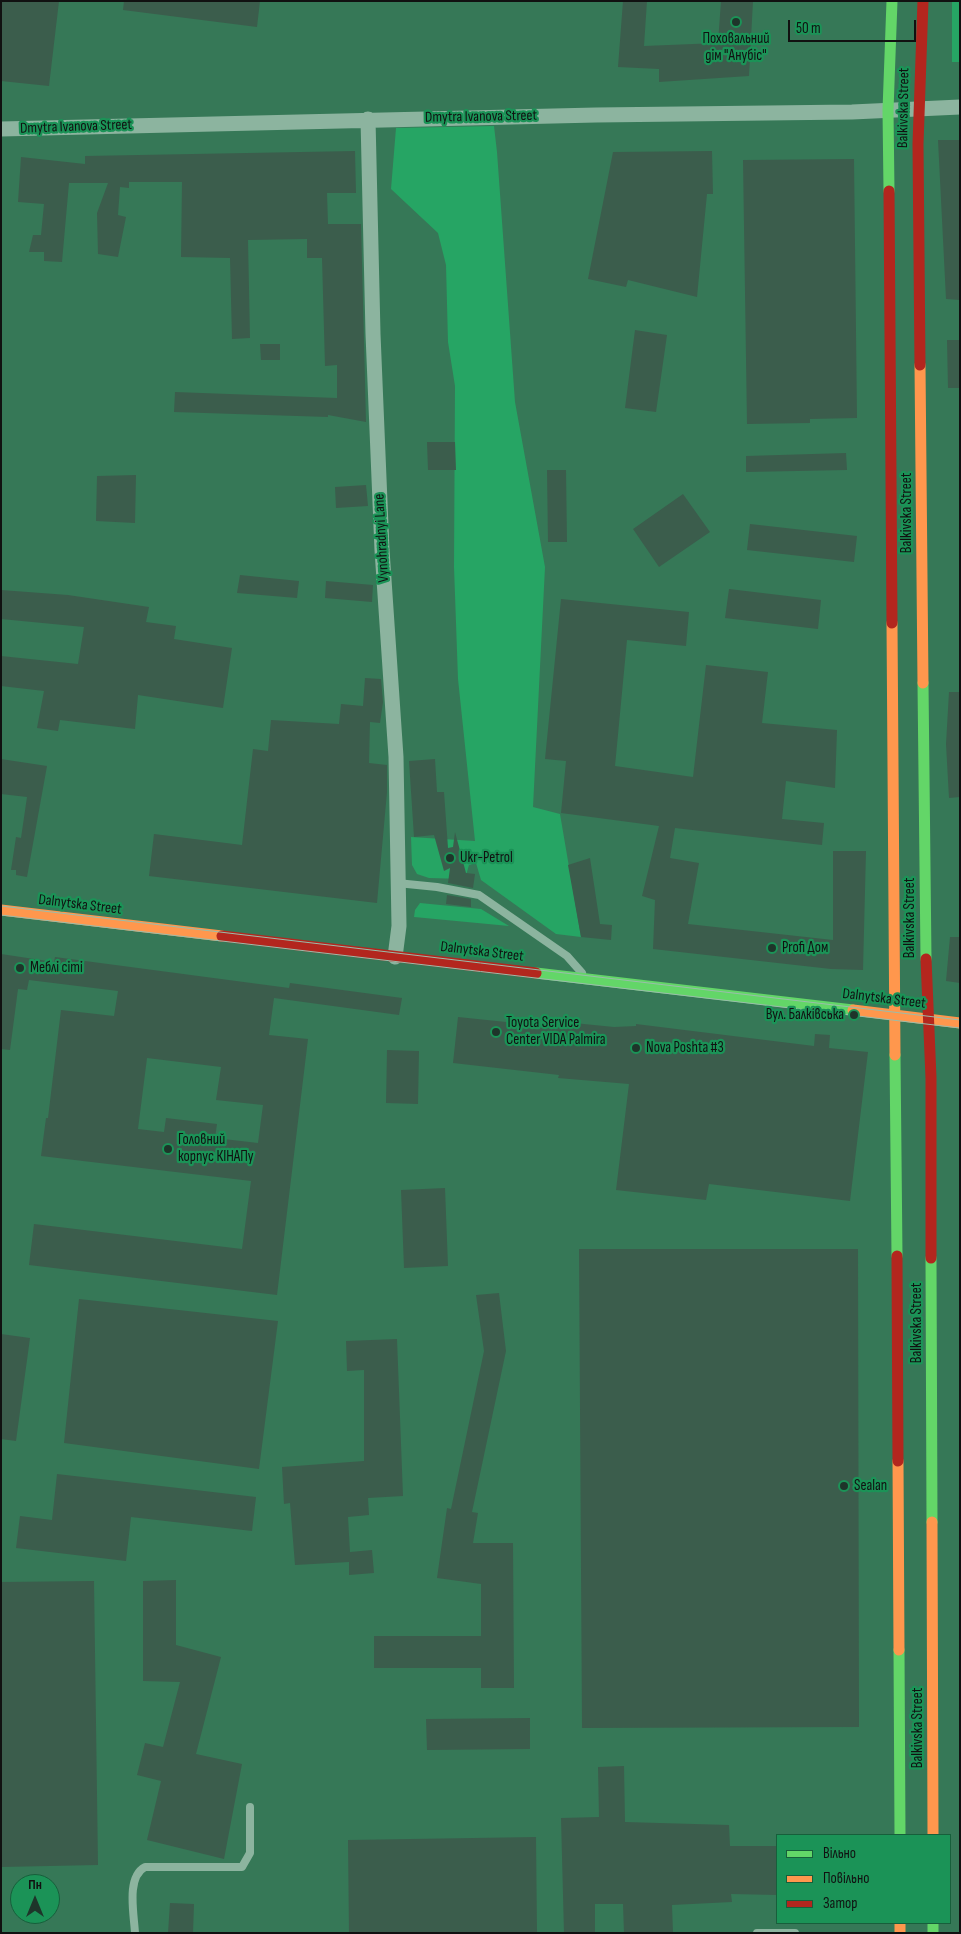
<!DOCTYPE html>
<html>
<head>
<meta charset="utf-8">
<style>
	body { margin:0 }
	#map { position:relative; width:961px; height:1934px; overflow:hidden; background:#367857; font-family:"Sofia Sans Condensed",sans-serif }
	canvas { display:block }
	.frame { position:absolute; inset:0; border:2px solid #111; pointer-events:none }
	.legend { position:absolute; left:776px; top:1834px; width:175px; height:90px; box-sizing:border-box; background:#1b9357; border:1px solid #175f3b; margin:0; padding:6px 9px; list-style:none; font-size:15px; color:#111 }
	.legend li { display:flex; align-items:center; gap:10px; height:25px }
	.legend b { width:25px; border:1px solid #175f3b }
	.north { position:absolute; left:10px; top:1874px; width:50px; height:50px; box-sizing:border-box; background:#1b9357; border:1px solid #175f3b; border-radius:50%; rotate:0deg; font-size:14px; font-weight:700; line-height:20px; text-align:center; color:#111 }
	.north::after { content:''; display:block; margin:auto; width:18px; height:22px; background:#1e352a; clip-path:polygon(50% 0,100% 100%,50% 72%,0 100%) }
	.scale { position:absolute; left:788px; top:20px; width:128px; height:22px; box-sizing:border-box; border:2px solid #111; border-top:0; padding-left:6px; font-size:15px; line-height:18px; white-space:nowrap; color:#111; -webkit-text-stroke:4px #1b9357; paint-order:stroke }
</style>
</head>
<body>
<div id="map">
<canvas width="961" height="1934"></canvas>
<div class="frame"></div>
<ul class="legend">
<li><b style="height:6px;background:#63d668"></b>Вільно</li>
<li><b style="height:6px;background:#ff974d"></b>Повільно</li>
<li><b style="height:6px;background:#b3261e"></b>Затор</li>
</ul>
<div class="north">Пн</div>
<div class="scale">50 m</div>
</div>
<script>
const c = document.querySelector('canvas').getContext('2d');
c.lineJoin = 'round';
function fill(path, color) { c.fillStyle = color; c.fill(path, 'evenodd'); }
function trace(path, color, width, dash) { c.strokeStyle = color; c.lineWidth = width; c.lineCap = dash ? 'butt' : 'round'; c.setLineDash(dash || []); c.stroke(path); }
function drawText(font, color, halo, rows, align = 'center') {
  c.font = font + ' "Sofia Sans Condensed",sans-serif'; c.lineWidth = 4.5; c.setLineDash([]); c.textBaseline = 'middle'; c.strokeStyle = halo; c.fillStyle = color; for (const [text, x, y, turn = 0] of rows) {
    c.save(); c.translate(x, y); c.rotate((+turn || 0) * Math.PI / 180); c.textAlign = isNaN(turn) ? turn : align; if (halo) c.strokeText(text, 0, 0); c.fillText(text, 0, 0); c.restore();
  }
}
fill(new Path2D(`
	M952,1H960V62H952Z
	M494,126L497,152L515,402L545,567L533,807L560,814L581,937L556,934L481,880L476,863L469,865L465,879L429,878L417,874L412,865L411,837L475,841L458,679L454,567L455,386L448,342L446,265L438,233L391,189L396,128Z
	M420,903L481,909L509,926L414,917L415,910Z`), '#26a564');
fill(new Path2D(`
	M1,1H59L49,86L1,81Z
	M124,1H260L257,27L123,10Z
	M623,1H647L644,46L718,43L721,1H753L749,76L659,82V69L618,67Z
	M938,140H960V300L946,299Z
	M355,151L356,193H327L328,224H361L366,422L328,415V417L174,412L175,392L337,398V365L325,366L322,258H307V239L248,240L250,338L232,339L230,258L181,257L182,182H129V188L120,187L118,215L126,217L118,257L98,254L97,213L108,183H69L62,262L44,261V252H29L33,235H41L44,204L18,202L21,157L85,164V156Z
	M712,151L713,194H707L697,297L628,280L626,287L588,279L613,152Z
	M854,159L857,418L810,419V423L747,424L743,160Z
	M635,330L667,335L656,412L625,408Z
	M947,340H960V388H948Z
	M260,344H280V360H261Z
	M427,442H455L456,470H428Z
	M846,453L847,470L746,472V456Z
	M547,470H566L567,542H548Z
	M136,475L135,523L96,521L97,476Z
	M366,485L368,506L336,508L335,487Z
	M683,494L710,532L659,567L633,529Z
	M750,524L857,536L854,562L747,550Z
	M240,575L299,581L297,598L237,593Z
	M326,581L373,585L372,602L325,598Z
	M729,589L821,600L818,629L725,618Z
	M1,590L68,595L149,607L146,622L176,626L174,639L232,648L223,708L138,695L135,729L60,720L58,731L37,728L44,691L1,686V656L78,664L84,627L1,619Z
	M561,599L689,612L686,646L627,640L615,766L693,777L706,665L768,672L762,723L837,730L835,788L786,781L782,819L824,823L822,845L675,828L670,858L699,863L688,924L833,940V851H866L863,970L831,969L653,949L655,900L642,896L659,826L561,813L566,761L545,759Z
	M365,678L381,679L383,702L380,723L370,722L369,763L387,765V792L377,903L149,876L154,834L242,845L253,749L268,751L271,720L339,724L341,704L363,706Z
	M949,692H960V797L949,798L946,744Z
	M1,759L47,766L27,877L16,875V870H11L16,837L21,838L27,797L1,794Z
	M435,759L437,792H444L448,848L453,847L455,832L466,873L475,874L473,888L448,883L450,868L444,871L434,835L414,837L409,761Z
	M590,858L600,924L612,925L611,940L581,937L568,865Z
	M447,895L471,899V907L446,904Z
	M950,937H960V983L946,981Z
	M1,954L54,962L55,957L289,988L290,983L402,998L399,1015L274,998L269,1035L308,1039L277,1295L29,1265L34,1224L242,1249L251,1181L41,1156L46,1118H48L61,1010L114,1016L118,991L29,980L27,990L18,989L10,1050L1,1049ZM147,1058L221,1067L216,1100L263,1105L258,1143L215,1138L217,1124L166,1118L164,1132L138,1129Z
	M458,1017L564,1028V1022L614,1027L636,1026V1024L814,1046L815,1034L830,1035L829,1048L868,1052L850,1201L709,1184L706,1200L616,1190L629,1084L558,1078L559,1075L453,1063Z
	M387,1050L419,1051L418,1104L386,1103Z
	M445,1188L448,1266L404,1268L401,1190Z
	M579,1249H858L859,1727L582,1728Z
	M499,1293L506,1351L472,1512L478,1513L473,1543H513L514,1688H481V1668H374V1636H481V1584L437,1578L447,1508L451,1509L484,1351L476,1295Z
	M79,1299L278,1321L259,1469L64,1443Z
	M1,1334L30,1338L16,1441L1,1439Z
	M397,1339L403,1496L368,1498L369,1515L348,1517L350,1552L372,1550L374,1573L349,1575V1562L295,1565L290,1503L284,1504L282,1467L364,1461V1370L347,1371L346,1341Z
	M57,1474L256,1497L252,1531L131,1517L126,1561L16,1548L20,1516L52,1520Z
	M176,1580V1645L221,1657L196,1754L242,1764L224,1859L147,1840L161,1781L137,1775L145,1743L163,1747L180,1682L143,1681V1581Z
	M94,1581L98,1865L1,1867V1582Z
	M530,1718V1749L427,1750L426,1719Z
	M624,1766L625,1822L729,1825L730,1846H777V1895L731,1894L732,1902L672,1905L673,1933H624L623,1904H595V1933H564L561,1818L599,1817L598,1767Z
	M536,1837L537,1933H349L348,1840Z
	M170,1903L194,1904L193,1933H168Z`), '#3b5d4c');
trace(new Path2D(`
	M397,883L437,887L479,895L567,956L582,973
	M135,1933C134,1914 126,1877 145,1867H242L250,1853V1807
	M757,1933H795`), '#8cb49f', 8);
trace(new Path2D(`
	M368,119L373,334L382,550L396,757L399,926L395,957
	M1,129L596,115L852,112L960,107`), '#8cb49f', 15);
trace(new Path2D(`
	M889,191L888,110L892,1
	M923,683L926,959
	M536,973L853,1010
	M895,1055L897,1256
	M931,1258L932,1522
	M899,1650L900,1835
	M933,1923V1933`), '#63d668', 11);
trace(new Path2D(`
	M920,365L923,683
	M892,623L895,1055
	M1,910L222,936
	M853,1010L960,1023
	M898,1461L899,1650
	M932,1522L933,1835
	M900,1923V1933`), '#ff974d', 11);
trace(new Path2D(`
	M889,191L892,623
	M920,365L918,144L923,1
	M222,936L536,973
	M926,959L931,1078V1258
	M897,1256L898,1461`), '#b3261e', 11);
trace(new Path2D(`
	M1,906L960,1020
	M1,915L960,1028`), '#9abdab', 1);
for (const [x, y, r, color] of [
	[736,22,5,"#1e352a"],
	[450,858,5,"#1e352a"],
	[772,948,5,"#1e352a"],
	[20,968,5,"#1e352a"],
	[854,1015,5,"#1e352a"],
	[496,1032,5,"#1e352a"],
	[636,1048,5,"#1e352a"],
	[168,1149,5,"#1e352a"],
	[844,1486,5,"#1e352a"]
]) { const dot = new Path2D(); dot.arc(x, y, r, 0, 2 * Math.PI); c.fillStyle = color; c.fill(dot); trace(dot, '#1b9357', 2); }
drawText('15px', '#111', '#1b9357', [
	["Поховальний",736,39,"center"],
	["дім \"Анубіс\"",736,56,"center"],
	["Ukr-Petrol",460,858],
	["Profi Дом",782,948],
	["Меблі сіті",30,968],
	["Вул. Балківська",844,1015,"right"],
	["Toyota Service",506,1023],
	["Center VIDA Palmira",506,1040],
	["Nova Poshta #3",646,1048],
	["Головний",178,1140],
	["корпус КІНАПу",178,1157],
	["Sealan",854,1486]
], 'left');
drawText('15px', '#111', '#1b9357', [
	["Balkivska Street",904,108,-89],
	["Dmytra Ivanova Street",481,117,-1],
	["Dmytra Ivanova Street",76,127,-2],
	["Balkivska Street",907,513,-90],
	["Vynohradnyi Lane",382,538,-93],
	["Dalnytska Street",80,905,7],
	["Balkivska Street",910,918,-90],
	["Dalnytska Street",482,952,7],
	["Dalnytska Street",884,999,7],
	["Balkivska Street",917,1323,-90],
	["Balkivska Street",918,1728,-90]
]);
</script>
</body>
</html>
